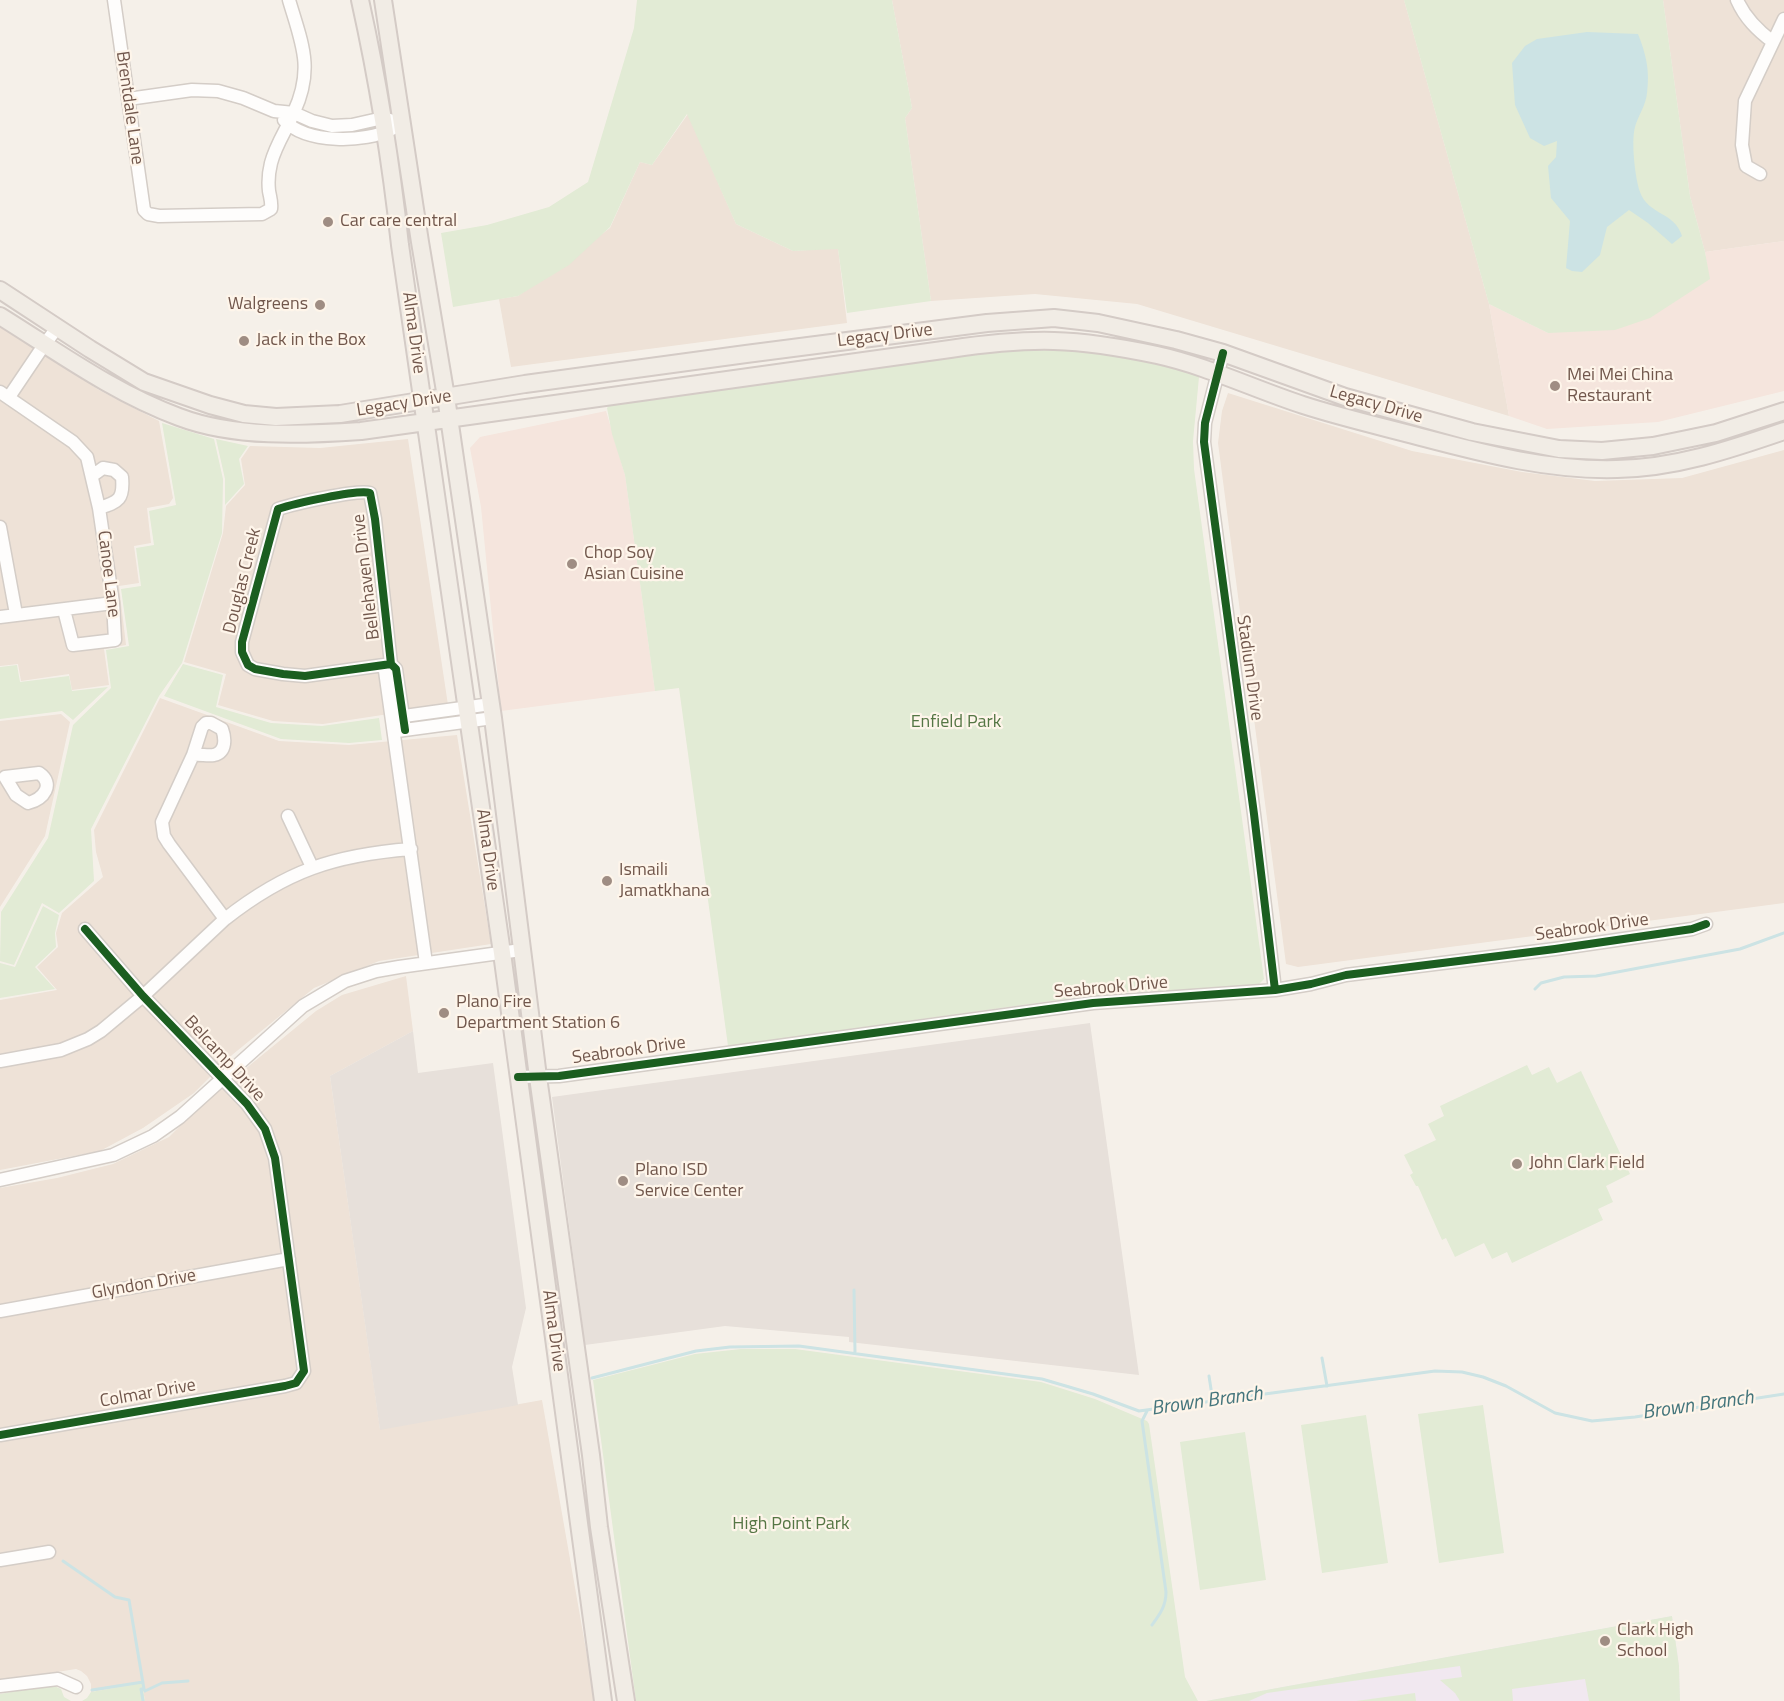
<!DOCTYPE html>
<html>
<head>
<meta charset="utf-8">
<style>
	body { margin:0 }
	canvas { display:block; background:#f5f0e9 }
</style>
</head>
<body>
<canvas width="1784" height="1701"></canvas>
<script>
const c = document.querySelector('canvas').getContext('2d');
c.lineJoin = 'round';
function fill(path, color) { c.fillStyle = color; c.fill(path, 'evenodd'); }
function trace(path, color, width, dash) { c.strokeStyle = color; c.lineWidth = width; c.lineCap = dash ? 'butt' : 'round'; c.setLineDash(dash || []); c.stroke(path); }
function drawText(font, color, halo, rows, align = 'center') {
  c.font = font + ' "Titillium Web",sans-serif'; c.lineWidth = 4.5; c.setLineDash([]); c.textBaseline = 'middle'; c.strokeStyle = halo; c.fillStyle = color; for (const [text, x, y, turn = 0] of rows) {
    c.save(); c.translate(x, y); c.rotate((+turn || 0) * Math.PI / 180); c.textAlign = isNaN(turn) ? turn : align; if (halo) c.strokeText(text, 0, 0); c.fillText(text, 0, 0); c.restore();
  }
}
fill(new Path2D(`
	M892,0H1404L1489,304L1509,416L1137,304L1035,294L931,301L905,118L912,108Z
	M1663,0H1784V241L1705,252L1690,196Z
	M688,114L736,224L793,251L838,248L847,323L511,367L499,299L518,296L610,228L640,162L652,165Z
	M0,326L99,390L159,421L173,498L169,504L147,508L151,543L134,546L139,583L119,586L126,645L104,649L109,685L72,690L69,674L21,681L18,664L0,666Z
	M1228,393L1412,451L1522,472L1595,481L1682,478L1784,450V903L1298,967L1286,964L1218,443L1222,411Z
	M408,439L448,705L323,724L273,721L218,705L226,674L184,662L223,533L226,506L245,485L241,459L250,446L320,448Z
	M160,698L279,741L349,745L457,735L491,944L379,961L314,988L232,1055L194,1093L143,1128L100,1151L0,1170V1000L57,990L37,967L58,947L56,933L62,913L103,877L96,852L94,830Z
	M61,714L70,722L45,836L0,907V721Z
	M406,976L413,1031L330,1076L380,1429L542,1400L595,1701H145L142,1683L91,1692V1684L87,1676L81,1671L76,1669L0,1681V1188L57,1178L113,1164L169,1137L200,1106L316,1011L342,995Z`), '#eee2d7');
fill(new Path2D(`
	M1784,241V391L1658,422L1547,429L1509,416L1489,304L1548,333L1709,279L1705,252Z
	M606,411L625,475L655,691L501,711L481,507L470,448L480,437Z`), '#f5e5dd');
fill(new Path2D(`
	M1090,1023L1139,1375L849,1342V1337L725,1326L585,1345L552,1097Z
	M413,1031L418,1073L493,1063L526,1308L512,1367L518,1405L380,1430L330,1076Z`), '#e7e0da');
fill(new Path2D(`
	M1672,1616L1679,1666L1680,1701H1206Z`), '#f1e8f0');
fill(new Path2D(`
	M637,0H892L912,108L905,118L931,301L847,313L838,249L793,251L736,224L687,114L652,165L640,162L610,227L569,265L518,296L453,307L441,233L487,225L549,207L588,182L634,28Z
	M1404,0H1663L1690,196L1705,252L1710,279L1650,318L1615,330L1548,333L1489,304Z
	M988,348L1081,350L1149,360L1195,373L1199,377L1193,441L1194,469L1264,979L1259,984L1247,987L1109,993L728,1046L679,688L655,691L625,475L612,434L607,408L611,403Z
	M162,423L214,439L223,479L222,533L182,663L159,696L91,829L94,881L59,913L42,903L14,965L0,961L1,912L48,838L73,725L111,688L106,650L129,646L121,589L141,586L136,548L154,545L149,511L176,505Z
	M216,439L248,446L239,459L244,484L225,505V479Z
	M183,664L223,675L216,707L271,723L322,726L379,718L382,740L349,743L281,739L164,696Z
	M17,665L20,682L69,676L72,691L108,687L73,720L62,711L0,719V667Z
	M43,906L59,915L55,933L56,947L35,967L55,989L0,998V963L15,967Z
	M1527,1065L1532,1075L1549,1067L1557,1083L1581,1071L1630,1174L1606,1186L1613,1202L1598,1209L1603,1220L1512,1263L1507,1252L1492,1259L1484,1243L1455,1257L1446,1238L1442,1240L1418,1186H1416L1410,1175L1413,1173L1404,1155L1436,1140L1428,1124L1444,1116L1440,1106Z
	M741,1349H795L1041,1382L1095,1399L1147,1421L1149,1424L1185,1677L1198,1701H636L593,1380L695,1354Z
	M1483,1405L1504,1553L1439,1563L1418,1414Z
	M1366,1415L1388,1563L1322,1573L1301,1425Z
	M1245,1432L1266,1580L1200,1590L1180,1442Z
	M1672,1616L1679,1666L1680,1701H1589L1585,1679L1512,1689L1513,1701H1460L1455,1693L1440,1680L1462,1677L1460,1666L1267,1693L1249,1701H1206Z
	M142,1683L145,1701H82L87,1698L91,1692Z
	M52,1685L61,1689L64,1697L71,1701H0V1694Z
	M1415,1693L1416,1701H1356Z`), '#e2ebd5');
fill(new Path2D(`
	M1587,32L1638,34C1646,54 1650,70 1647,93C1646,105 1638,116 1635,127C1631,141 1635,178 1640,192C1648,215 1675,212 1682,236L1672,244L1648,223L1629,210L1607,227L1600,255L1582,272L1572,271L1566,268L1570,221L1551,198L1548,166L1556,157L1557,141L1544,146L1530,138L1515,105L1512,63L1525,46L1537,39Z`), '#cce3e4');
trace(new Path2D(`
	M1535,989L1541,983L1564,977L1596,976L1740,949L1784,933
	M854,1290L855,1352
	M1322,1358L1327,1386
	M1209,1376L1213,1402
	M592,1378L696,1351L730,1347L799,1346L1042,1379L1093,1394L1139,1411L1435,1371L1462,1372L1483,1377L1506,1386L1555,1413L1592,1421L1635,1417L1784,1394
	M1147,1411L1142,1421L1166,1592C1166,1606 1160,1614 1152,1625
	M63,1561L115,1597L129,1600L144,1689H141L143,1701
	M144,1689L145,1691L162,1683L188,1681
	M92,1690L143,1682`), '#cce3e4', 3);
const minor = new Path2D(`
	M114,0L144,210L148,214L159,216L262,214L271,209C272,202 270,197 269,191C268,182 269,171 271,163C276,144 287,129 294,112C314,68 302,44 289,0
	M1737,0C1745,18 1757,30 1773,42
	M128,99L192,90L218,91L243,98L274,111L294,113L312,121L332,126L352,125L383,118L403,124
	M284,120C306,144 365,143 392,129
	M1760,174L1746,166L1742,145L1745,101L1784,19
	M1223,353L1205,423L1204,442L1254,814L1275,990
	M0,392L73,442L87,457L99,508L113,603L115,640L73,645L64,610
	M9,397L44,345L57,328
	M92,476L103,468L114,470L122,477C124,499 119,502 99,508
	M0,527L16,614
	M0,617L113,603
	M391,664L305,676L283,674L255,669L248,665L242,652V642L278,509C293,504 358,489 370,493L375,519L391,664L396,669L405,730
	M391,664L385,671L426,963
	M397,717L491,704
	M397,731L493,718
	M193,755L202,727L206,723H211L222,729C225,737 227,752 214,755C207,756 200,754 193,755L162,822L164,836L169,844L225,919
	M39,773C55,784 44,799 28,803L16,795L5,777Z
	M288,816L312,867
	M0,1061L61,1050L88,1039L101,1031L143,996L225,919C286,871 334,855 411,849
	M518,1077L559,1076L1093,1003L1275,990L1311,984L1346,975L1555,949L1692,929L1706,924
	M0,1180L113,1155L153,1136L180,1117L303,1006L345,981L376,971L399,967L521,950
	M0,1311L289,1259
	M0,1435L285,1386L296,1383L304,1371L275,1158L265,1129L247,1104L143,996L85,929
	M0,1560L49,1552
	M0,1686L58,1679L76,1687`);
const major = new Path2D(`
	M360,0C378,81 391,162 400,245L502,953L603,1701
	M383,0L420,242L446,397L493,718L538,1077L591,1455L599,1527L626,1701
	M0,290L90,349L144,382L210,405L244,414L276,417L340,414L525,384L746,354L987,323L1054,318L1098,323L1176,340L1223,353L1345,397L1472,432L1559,449L1602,451L1653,446L1716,433L1784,411
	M0,316C58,352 114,393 179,417C234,438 303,435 361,431L950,349C984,344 1019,340 1054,341C1088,342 1124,348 1157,355C1207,366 1254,389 1303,405C1340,417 1379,426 1417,436C1482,453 1548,471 1617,469C1675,468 1729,450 1784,431`);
trace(minor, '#d4cdc7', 15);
trace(major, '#d4cbc6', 20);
trace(minor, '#fefdfc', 12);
trace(major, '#f1ece5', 16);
trace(new Path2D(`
	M1223,353L1205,423L1204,442L1254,814L1275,990
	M391,664L305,676L283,674L255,669L248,665L242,652V642L278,509C293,504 358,489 370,493L375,519L391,664L396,669L405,730
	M518,1077L559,1076L1093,1003L1275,990L1311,984L1346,975L1555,949L1692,929L1706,924
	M0,1435L285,1386L296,1383L304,1371L275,1158L265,1129L247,1104L143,996L85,929`), '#1b5e20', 8);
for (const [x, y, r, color] of [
	[328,222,6,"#9f8d83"],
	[320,305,6,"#9f8d83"],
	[244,341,6,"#9f8d83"],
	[1555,386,6,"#9f8d83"],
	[572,564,6,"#9f8d83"],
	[607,881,6,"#9f8d83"],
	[444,1013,6,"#9f8d83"],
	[1517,1164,6,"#9f8d83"],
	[623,1181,6,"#9f8d83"],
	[1605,1641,6,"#9f8d83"]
]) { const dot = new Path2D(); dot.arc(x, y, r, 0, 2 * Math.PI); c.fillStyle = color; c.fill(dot); trace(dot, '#fef5ea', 2); }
drawText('18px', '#71574c', '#fef5ea', [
	["Brentdale Lane",129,108,82],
	["Alma Drive",413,333,82],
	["Legacy Drive",885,336,-7],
	["Legacy Drive",404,404,-9],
	["Legacy Drive",1376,405,16],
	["Canoe Lane",108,574,83],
	["Bellehaven Drive",367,577,-97],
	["Douglas Creek",243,581,-76],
	["Stadium Drive",1249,668,82],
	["Alma Drive",487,850,82],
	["Seabrook Drive",1592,928,-8],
	["Seabrook Drive",1111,988,-5],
	["Seabrook Drive",629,1051,-8],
	["Belcamp Drive",224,1059,47],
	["Glyndon Drive",144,1285,-10],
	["Alma Drive",553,1331,82],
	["Colmar Drive",148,1394,-10]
]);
drawText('18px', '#71574c', '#fef5ea', [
	["Car care central",340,222],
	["Walgreens",308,305,"right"],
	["Jack in the Box",256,341],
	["Mei Mei China",1567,376],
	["Restaurant",1567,397],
	["Chop Soy",584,554],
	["Asian Cuisine",584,575],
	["Ismaili",619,871],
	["Jamatkhana",619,892],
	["Plano Fire",456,1003],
	["Department Station 6",456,1024],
	["John Clark Field",1529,1164],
	["Plano ISD",635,1171],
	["Service Center",635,1192],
	["Clark High",1617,1631],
	["School",1617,1652]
], 'left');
drawText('18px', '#557644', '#fef5ea', [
	["Enfield Park",956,723],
	["High Point Park",791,1525]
]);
drawText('italic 20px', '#44757c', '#fef5ea', [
	["Brown Branch",1207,1402,-8],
	["Brown Branch",1698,1406,-8]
]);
</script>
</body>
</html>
